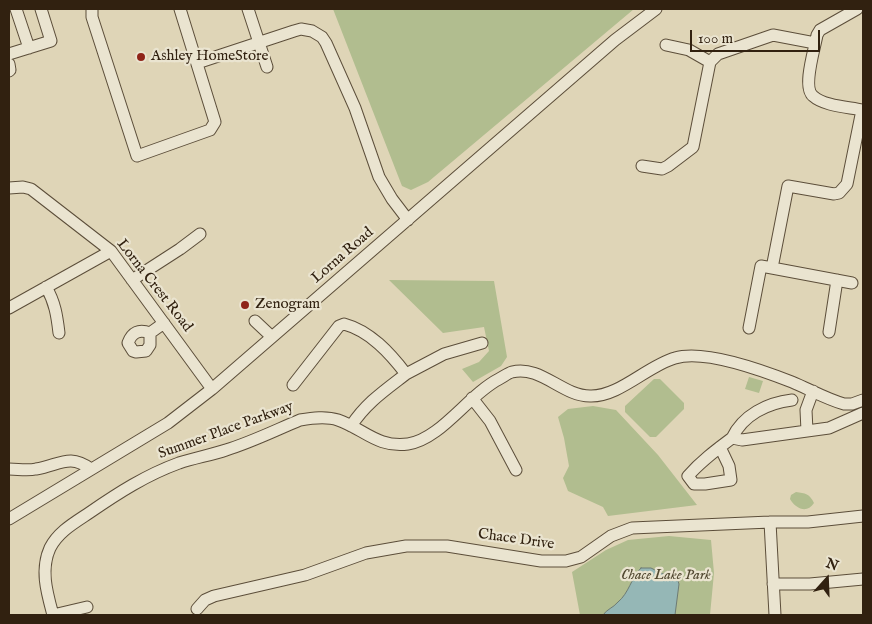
<!DOCTYPE html>
<html>
<head>
<meta charset="utf-8">
<style>
	body { margin:0 }
	#map { position:relative; width:872px; height:624px; overflow:hidden; background:#dfd5b7; font-family:"IM FELL English",serif }
	canvas { display:block }
	.frame { position:absolute; inset:0; border:10px solid #312110; pointer-events:none }
	.north { position:absolute; left:802px; top:554px; width:50px; height:50px; -webkit-text-stroke:4px #eae4d0; paint-order:stroke; rotate:20deg; font-size:14px; font-weight:700; line-height:20px; text-align:center; color:#312110 }
	.north::after { content:''; display:block; margin:auto; width:18px; height:22px; background:#312110; clip-path:polygon(50% 0,100% 100%,50% 72%,0 100%) }
	.scale { position:absolute; left:690px; top:30px; width:130px; height:22px; box-sizing:border-box; border:2px solid #312110; border-top:0; padding-left:6px; font-size:15px; line-height:18px; white-space:nowrap; color:#312110; -webkit-text-stroke:4px #eae4d0; paint-order:stroke }
</style>
</head>
<body>
<div id="map">
<canvas width="872" height="624"></canvas>
<div class="frame"></div>
<div class="north">N</div>
<div class="scale">100 m</div>
</div>
<script>
const c = document.querySelector('canvas').getContext('2d');
c.lineJoin = 'round';
function fill(path, color) { c.fillStyle = color; c.fill(path, 'evenodd'); }
function trace(path, color, width, dash) { c.strokeStyle = color; c.lineWidth = width; c.lineCap = dash ? 'butt' : 'round'; c.setLineDash(dash || []); c.stroke(path); }
function drawText(font, color, halo, rows, align = 'center') {
  c.font = font + ' "IM FELL English",serif'; c.lineWidth = 4.5; c.setLineDash([]); c.textBaseline = 'middle'; c.strokeStyle = halo; c.fillStyle = color; for (const [text, x, y, turn = 0] of rows) {
    c.save(); c.translate(x, y); c.rotate((+turn || 0) * Math.PI / 180); c.textAlign = isNaN(turn) ? turn : align; if (halo) c.strokeText(text, 0, 0); c.fillText(text, 0, 0); c.restore();
  }
}
fill(new Path2D(`
	M333,9H634L428,182L411,190L402,186Z
	M389,280L494,281L507,357L501,366L473,382L462,369L479,362L489,351L484,327L443,333Z
	M749,377L763,381L759,393L745,389Z
	M654,379H660L684,403V409L656,437H650L625,412V406Z
	M593,406L616,410L658,455L697,505L608,516L603,507L568,491L563,478L569,466L564,438L558,417L568,409Z
	M796,492C805,493 810,494 814,503C807,514 796,509 790,499L791,495Z
	M669,536L711,540L714,573L710,615H580L572,572L606,550L628,540Z`), '#b1bd8f');
const water = new Path2D(`
	M641,568H651L663,574L669,571L676,575L679,584L675,615H603C607,609 613,608 618,602C629,593 631,578 641,568Z`);
fill(water, '#95b7b6');
trace(water, '#6d7b74', 1);
const minor = new Path2D(`
	M16,9L29,48
	M92,9V17L137,156L210,130L215,122L180,9
	M248,9L267,67
	M666,45L689,50L710,62L718,54L773,35L815,43
	M9,54L51,41L41,9
	M197,63L294,31L301,29L312,31L322,37L326,43L355,108L379,177L392,199L408,220
	M9,64L10,70L9,71
	M642,166L662,169L668,166L693,147L710,62
	M9,188L23,187L31,189L111,251L212,389
	M132,280L180,249L200,234
	M852,283L772,268L788,186L834,194L839,193L847,184L862,110C848,107 824,106 813,96C802,87 815,48 817,35L820,30L857,9
	M46,287C55,302 57,316 59,333
	M9,308L111,251
	M255,321L272,337
	M749,328L761,266L772,268
	M829,332L837,280
	M150,333C139,329 132,332 128,343L133,351L136,352L146,351L150,345V333L164,323
	M406,374L444,354L482,343
	M293,385L339,326L344,324C370,331 390,353 406,374C384,391 366,403 351,426
	M813,391L806,410L807,431L829,428L863,413
	M472,398L490,421L516,470
	M792,400C767,403 743,415 732,438L742,440L807,431
	M720,447L729,466L731,480L705,484H694L688,476C701,461 716,450 732,438
	M9,469C18,469 27,471 36,469C60,465 69,453 91,469
	M9,519L168,423L212,389L615,40L656,9
	M770,522L775,615
	M773,584H810L863,579
	M197,609L205,600L214,596L305,575L366,553L406,546H447L541,561H566L581,557L611,536L632,528L770,522H808L863,516
	M53,615C47,593 40,570 50,548C58,532 74,523 89,513C118,493 146,475 179,463C194,458 211,455 226,450C252,442 276,430 300,420C312,418 326,416 338,420C364,429 377,448 408,444C441,439 468,395 499,379C503,377 508,373 512,372C541,365 562,396 590,396C619,397 647,366 675,358C704,349 764,371 792,382C809,389 826,399 844,404H852L863,400
	M53,615L87,607`);
trace(minor, '#5c4e3a', 13);
trace(minor, '#eae4d0', 11);
for (const [x, y, r, color] of [
	[141,57,5,"#8f2418"],
	[245,305,5,"#8f2418"]
]) { const dot = new Path2D(); dot.arc(x, y, r, 0, 2 * Math.PI); c.fillStyle = color; c.fill(dot); trace(dot, '#eae4d0', 2); }
drawText('15px', '#312110', '#eae4d0', [
	["Ashley HomeStore",151,57],
	["Zenogram",255,305]
], 'left');
drawText('15px', '#312110', '#eae4d0', [
	["Lorna Road",343,256,-41],
	["Lorna Crest Road",154,286,52],
	["Summer Place Parkway",226,431,-20],
	["Chace Drive",516,540,8]
]);
drawText('italic 15px', '#514830', '#eae4d0', [
	["Chace Lake Park",666,576]
]);
</script>
</body>
</html>
